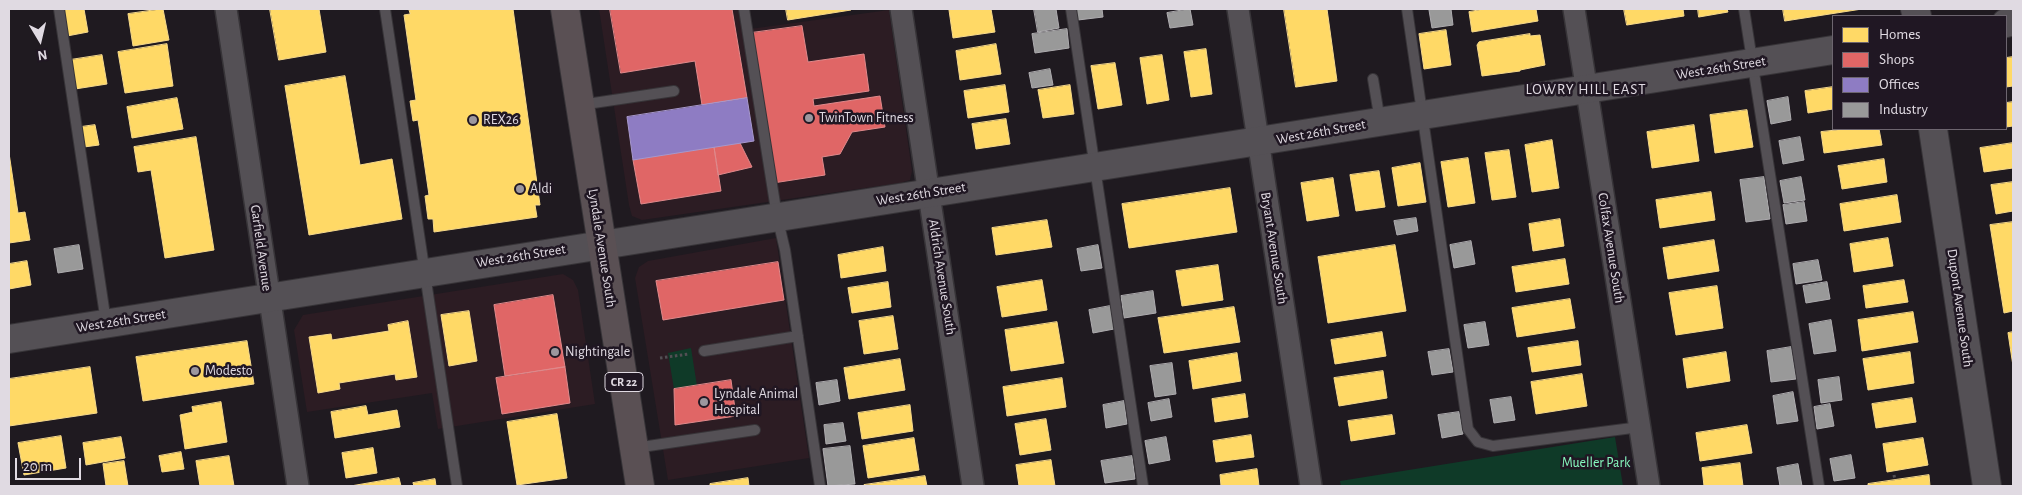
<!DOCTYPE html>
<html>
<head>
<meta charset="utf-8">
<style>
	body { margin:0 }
	#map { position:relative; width:2022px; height:495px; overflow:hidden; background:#1f1a20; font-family:"Alegreya Sans",sans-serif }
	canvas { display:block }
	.frame { position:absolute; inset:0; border:10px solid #e0dae2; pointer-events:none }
	.legend { position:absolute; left:1832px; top:15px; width:175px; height:115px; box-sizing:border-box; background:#201723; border:1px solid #6d656f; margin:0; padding:6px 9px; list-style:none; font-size:15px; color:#e0dae2 }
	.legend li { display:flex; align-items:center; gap:10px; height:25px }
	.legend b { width:25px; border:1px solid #6d656f }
	.north { position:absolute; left:15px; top:15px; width:50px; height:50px; -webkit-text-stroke:4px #201723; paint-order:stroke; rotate:171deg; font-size:14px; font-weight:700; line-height:20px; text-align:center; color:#e0dae2 }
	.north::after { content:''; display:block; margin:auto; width:18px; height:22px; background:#e0dae2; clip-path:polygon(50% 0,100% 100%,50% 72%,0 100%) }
	.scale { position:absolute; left:15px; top:458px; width:66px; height:22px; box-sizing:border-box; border:2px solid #e0dae2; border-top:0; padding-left:6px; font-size:15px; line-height:18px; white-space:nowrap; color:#e0dae2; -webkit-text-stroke:4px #201723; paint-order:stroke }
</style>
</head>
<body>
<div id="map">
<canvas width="2022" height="495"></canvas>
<div class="frame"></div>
<ul class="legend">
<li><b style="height:14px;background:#ffd966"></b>Homes</li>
<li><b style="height:14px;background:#e06666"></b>Shops</li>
<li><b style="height:14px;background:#8e7cc3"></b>Offices</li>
<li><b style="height:14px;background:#999"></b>Industry</li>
</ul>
<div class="north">N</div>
<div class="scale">20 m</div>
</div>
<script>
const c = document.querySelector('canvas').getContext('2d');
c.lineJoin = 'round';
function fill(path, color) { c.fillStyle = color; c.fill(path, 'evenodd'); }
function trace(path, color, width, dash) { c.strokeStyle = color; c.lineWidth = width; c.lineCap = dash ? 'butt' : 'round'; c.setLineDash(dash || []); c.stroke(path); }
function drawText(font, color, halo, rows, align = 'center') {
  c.font = font + ' "Alegreya Sans",sans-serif'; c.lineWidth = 5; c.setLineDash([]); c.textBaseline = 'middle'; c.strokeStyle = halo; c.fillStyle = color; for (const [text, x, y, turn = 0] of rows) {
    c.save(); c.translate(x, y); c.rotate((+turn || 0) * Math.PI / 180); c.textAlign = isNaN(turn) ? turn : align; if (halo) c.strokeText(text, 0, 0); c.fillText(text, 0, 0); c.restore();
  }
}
fill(new Path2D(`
	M599,9H747L750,29L889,10L912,171L910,180L900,183L642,220L632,216L629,205Z
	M776,238L809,458L668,480L635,278L639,267L648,261Z
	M563,274L573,280L578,290L595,404L438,429L432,393L307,412L294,330L303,315Z`), '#2c1c23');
fill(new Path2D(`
	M691,348L697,386L674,389L668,353Z
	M1615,437L1623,486H1341L1340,481Z`), '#0f3a28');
const homes = new Path2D(`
	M84,9L88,32L67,36L63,10Z
	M163,9L169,40L133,46L128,14Z
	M270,9H319L326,52L279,60Z
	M409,9H513L540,205H535L537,217L434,232L433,219H428L425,196L429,195L418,120L413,121L410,101L416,100L404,15L410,14Z
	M786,9H851V10L788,20Z
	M956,9H991L995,32L953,38L949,10Z
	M1284,9H1327L1337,81L1296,87Z
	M1485,9H1536L1538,21L1472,32L1469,12Z
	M1624,9H1683L1684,16L1627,25Z
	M1698,9H1727L1728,12L1699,17Z
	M1783,9H1862L1785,21Z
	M1446,30L1451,65L1424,69L1419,34Z
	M1530,34V36L1540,35L1545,65L1520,70V71L1482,76L1477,45L1479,42Z
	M167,44L173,86L125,93L118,52Z
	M996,44L1001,74L960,80L956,51Z
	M1206,49L1212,94L1191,97L1184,52Z
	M102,55L107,84L75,89L70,60Z
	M1162,55L1169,100L1147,104L1140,58Z
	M2013,57V86L2006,87V58Z
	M1115,63L1122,105L1098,109L1091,66Z
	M345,76L360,165L392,159L402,219L309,235L285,86Z
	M1005,85L1009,112L968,118L964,91Z
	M1070,85L1074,114L1043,118L1038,90Z
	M1833,87V109L1808,113L1805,91Z
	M177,98L183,129L132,138L127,107Z
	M2013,102V126L2006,127V103Z
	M1747,110L1753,147L1715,153L1710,115Z
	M1006,119L1010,144L976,149L972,124Z
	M95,125L99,145L84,147L81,127Z
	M1694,125L1699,161L1652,168L1647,132Z
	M1846,129H1879L1882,145L1824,153L1821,132Z
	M196,137L214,250L165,258L151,170L138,172L134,147Z
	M1552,140L1559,188L1532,192L1525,145Z
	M2013,143V168L1984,172L1980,148Z
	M1509,150L1516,197L1492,200L1485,153Z
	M9,153L18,213L25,212L30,240L9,243Z
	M1468,158L1475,203L1448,207L1441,162Z
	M1884,159L1887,182L1842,189L1838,166Z
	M1420,163L1426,202L1398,206L1392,168Z
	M1379,171L1385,207L1356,211L1350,175Z
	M1333,178L1339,216L1307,221L1301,183Z
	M2013,182V211L1996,214L1991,185Z
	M1230,188L1237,232L1129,248L1122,204Z
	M1711,192L1715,220L1660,228L1656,200Z
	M1897,195L1901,222L1844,231L1840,204Z
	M1560,219L1564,246L1533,251L1529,224Z
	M1047,220L1052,247L996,255L992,228Z
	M2013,222V311L2004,313L1990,225Z
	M1888,238L1893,266L1854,272L1850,244Z
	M1714,240L1719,271L1668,279L1663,248Z
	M1395,245L1406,311L1328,323L1318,257Z
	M883,247L886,271L841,278L838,255Z
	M1565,259L1569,284L1516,292L1512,267Z
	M27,261L31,285L9,289V264Z
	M1218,265L1223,300L1182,306L1176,271Z
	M1042,280L1047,310L1002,317L997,287Z
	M1904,280L1908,302L1866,308L1863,286Z
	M888,282L891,307L852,313L848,288Z
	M1717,286L1723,328L1676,335L1669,293Z
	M1570,299L1575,328L1517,337L1512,308Z
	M1234,307L1240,342L1164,353L1158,318Z
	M469,311L477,361L449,366L441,315Z
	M1913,312L1918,342L1862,351L1858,320Z
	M893,316L898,349L864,354L859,321Z
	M408,321L417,377L396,380L395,374L339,383L340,389L318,393L309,337L331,334L332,340L389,331L388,325Z
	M1057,322L1064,363L1011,371L1005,330Z
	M1382,332L1386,356L1335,364L1331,340Z
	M2013,332V366L2008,333Z
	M247,341L254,384L143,401L136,357Z
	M1578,341L1581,365L1532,372L1528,348Z
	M1726,352L1730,381L1687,388L1683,359Z
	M1910,352L1914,383L1868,390L1863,359Z
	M1237,353L1241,381L1193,389L1189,361Z
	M900,359L905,390L849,399L844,368Z
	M90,367L97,413L9,426V379Z
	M1383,371L1387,398L1339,406L1334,378Z
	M1582,374L1587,406L1536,414L1531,382Z
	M1062,378L1066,407L1007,416L1003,387Z
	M1245,394L1248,417L1215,422L1212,399Z
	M1912,398L1916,422L1876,428L1872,404Z
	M221,402L227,442L185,449L180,415L193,412L192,407Z
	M910,405L913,431L862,439L858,413Z
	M366,406L368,415L397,410L400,427L335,438L331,412Z
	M557,414L567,478L517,485L507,422Z
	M1392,415L1395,434L1351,441L1348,421Z
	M1046,419L1051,450L1020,455L1015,424Z
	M1747,425L1752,453L1700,461L1696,433Z
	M1251,435L1254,457L1216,462L1213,441Z
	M61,436L66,468L24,475L18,443Z
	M121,437L125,458L86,465L83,443Z
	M914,438L919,470L868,478L863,446Z
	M1923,438L1928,465L1887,472L1883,444Z
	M373,448L377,473L346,478L342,453Z
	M181,452L184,469L162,472L159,456Z
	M229,456L234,486H200L196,461Z
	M1051,460L1055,486H1019L1016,465Z
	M124,461L128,486H106L103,464Z
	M1740,463L1743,486H1704L1702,468Z
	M1257,469L1259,486H1221L1220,475Z
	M1929,475L1930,486H1868V484Z
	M925,476L927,486H864V485Z
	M399,478L401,486H351Z
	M748,478L749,486H710V484Z
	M435,479L436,486H414L413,483Z`);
fill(homes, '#ffd966');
trace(homes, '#f6d98b', 1);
const shops = new Path2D(`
	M610,9H732L747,98L702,105L695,61L621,73Z
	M802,26L808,62L864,54L869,91L813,99L814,106L880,96L885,127L852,132L840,154L822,157L825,175L773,183L751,33Z
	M740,143L752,167L718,175L714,147Z
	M714,147L721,191L641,204L633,160Z
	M778,262L784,300L663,320L656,281Z
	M553,295L565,367L505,376L494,305Z
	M565,367L570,403L502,414L496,378Z
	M731,380L736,416L675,425L674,389Z`);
fill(shops, '#e06666');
trace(shops, '#e0898b', 1);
const offices = new Path2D(`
	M747,98L754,141L633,160L627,117Z`);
fill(offices, '#8e7cc3');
trace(offices, '#a798cc', 1);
const industry = new Path2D(`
	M1034,9H1056L1059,28L1038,32Z
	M1076,9H1102L1103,17L1078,20Z
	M1190,9L1193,25L1170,28L1167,13Z
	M1451,9L1453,25L1432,28L1429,10Z
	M1067,29L1069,48L1035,53L1032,34Z
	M1050,69L1053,85L1032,88L1029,73Z
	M1788,97L1791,120L1771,124L1767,101Z
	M1800,137L1804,160L1783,164L1779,141Z
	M1764,177L1770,219L1746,222L1740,180Z
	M1801,177L1805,200L1784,203L1780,181Z
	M1804,202L1807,221L1786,224L1783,205Z
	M1416,218L1418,231L1397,235L1394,221Z
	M1471,241L1475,264L1454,268L1450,245Z
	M79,245L83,269L58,273L54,249Z
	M1098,245L1102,268L1081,271L1077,249Z
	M1818,260L1822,280L1796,284L1793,264Z
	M1827,282L1830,299L1806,303L1803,286Z
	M1153,291L1156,313L1124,318L1121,296Z
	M1110,306L1114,329L1093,333L1089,310Z
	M1831,320L1836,351L1814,354L1809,324Z
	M1485,322L1489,345L1468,348L1464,325Z
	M1791,347L1796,379L1771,382L1767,351Z
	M1449,349L1453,372L1432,375L1428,352Z
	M1172,363L1176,394L1155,397L1150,366Z
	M1839,377L1842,400L1821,403L1818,380Z
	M837,380L840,401L819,405L816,383Z
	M1793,392L1798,421L1777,424L1773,396Z
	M1511,397L1515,420L1494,423L1490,400Z
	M1169,399L1172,417L1151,421L1148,403Z
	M1124,401L1127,424L1106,428L1103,405Z
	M1830,404L1834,426L1817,429L1814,407Z
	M1459,412L1463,434L1442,438L1438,415Z
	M843,423L846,441L826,444L824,425Z
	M1166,437L1170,460L1149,464L1145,441Z
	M850,446L855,484L828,486L823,449Z
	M1851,455L1855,478L1834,481L1830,459Z
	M1132,456L1135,479L1105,483L1101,461Z
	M1798,464L1802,486H1780L1777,468Z`);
fill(industry, '#999');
trace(industry, '#aeacaf', 1);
const lane = new Path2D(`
	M59,9L106,322
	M385,9L457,486
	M744,9L777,216L785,250L820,486
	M1071,9L1143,486
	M1407,9L1468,429L1478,442L1493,446L1640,427
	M1744,9L1819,486
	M1373,79L1380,121
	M580,105L674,91
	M704,351L798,336
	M635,448L755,430`);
const street = new Path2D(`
	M226,9L298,486
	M901,9L973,486
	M1238,9L1311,486
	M1574,9L1649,486`);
const secondary = new Path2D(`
	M1915,9L1917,16
	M2006,23L2013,21
	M1933,129L1987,486
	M9,339L1833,50`);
const primary = new Path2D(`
	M565,9L640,486`);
trace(lane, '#373438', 12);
trace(street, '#373438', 24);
trace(secondary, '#373438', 30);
trace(primary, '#373438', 30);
trace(new Path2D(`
	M660,358L689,354
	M1894,475L1895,480`), '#524f54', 3, [2.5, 2.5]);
trace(lane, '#545055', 10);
trace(street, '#545055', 21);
trace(secondary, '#545055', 28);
trace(primary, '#5a5054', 28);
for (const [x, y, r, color] of [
	[809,118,5,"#9c979e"],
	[473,120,5,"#9c979e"],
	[520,189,5,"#9c979e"],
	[555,352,5,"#9c979e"],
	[195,371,5,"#9c979e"],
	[704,402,5,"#9c979e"]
]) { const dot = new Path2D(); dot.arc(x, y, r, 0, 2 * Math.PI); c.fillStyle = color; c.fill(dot); trace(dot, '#201723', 2); }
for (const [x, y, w] of [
	[624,382,38]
]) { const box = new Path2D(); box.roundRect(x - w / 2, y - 9.5, w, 19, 4); c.fillStyle = '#201723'; c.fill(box); trace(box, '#e0dae2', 1); }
drawText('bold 12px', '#e0dae2', null, [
	["CR 22",624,382]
]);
drawText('14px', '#e0dae2', '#201723', [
	["West 26th Street",1721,68,-9],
	["West 26th Street",1321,132,-10],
	["West 26th Street",921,194,-9],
	["Garfield Avenue",261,248,82],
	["Lyndale Avenue South",602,248,81],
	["Bryant Avenue South",1274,248,81],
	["Colfax Avenue South",1611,248,81],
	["West 26th Street",521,256,-9],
	["Aldrich Avenue South",942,277,81],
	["Dupont Avenue South",1960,308,82],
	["West 26th Street",121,321,-9]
]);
drawText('14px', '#e0dae2', '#201723', [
	["TwinTown Fitness",819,118],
	["REX26",483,120],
	["Aldi",530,189],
	["Nightingale",565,352],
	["Modesto",205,371],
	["Lyndale Animal",714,394],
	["Hospital",714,410]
], 'left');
drawText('14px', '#86f8be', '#201723', [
	["Mueller Park",1596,463]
]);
c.letterSpacing = '1px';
drawText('15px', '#e0dae2', '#201723', [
	["LOWRY HILL EAST",1586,89]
]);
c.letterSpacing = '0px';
</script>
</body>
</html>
